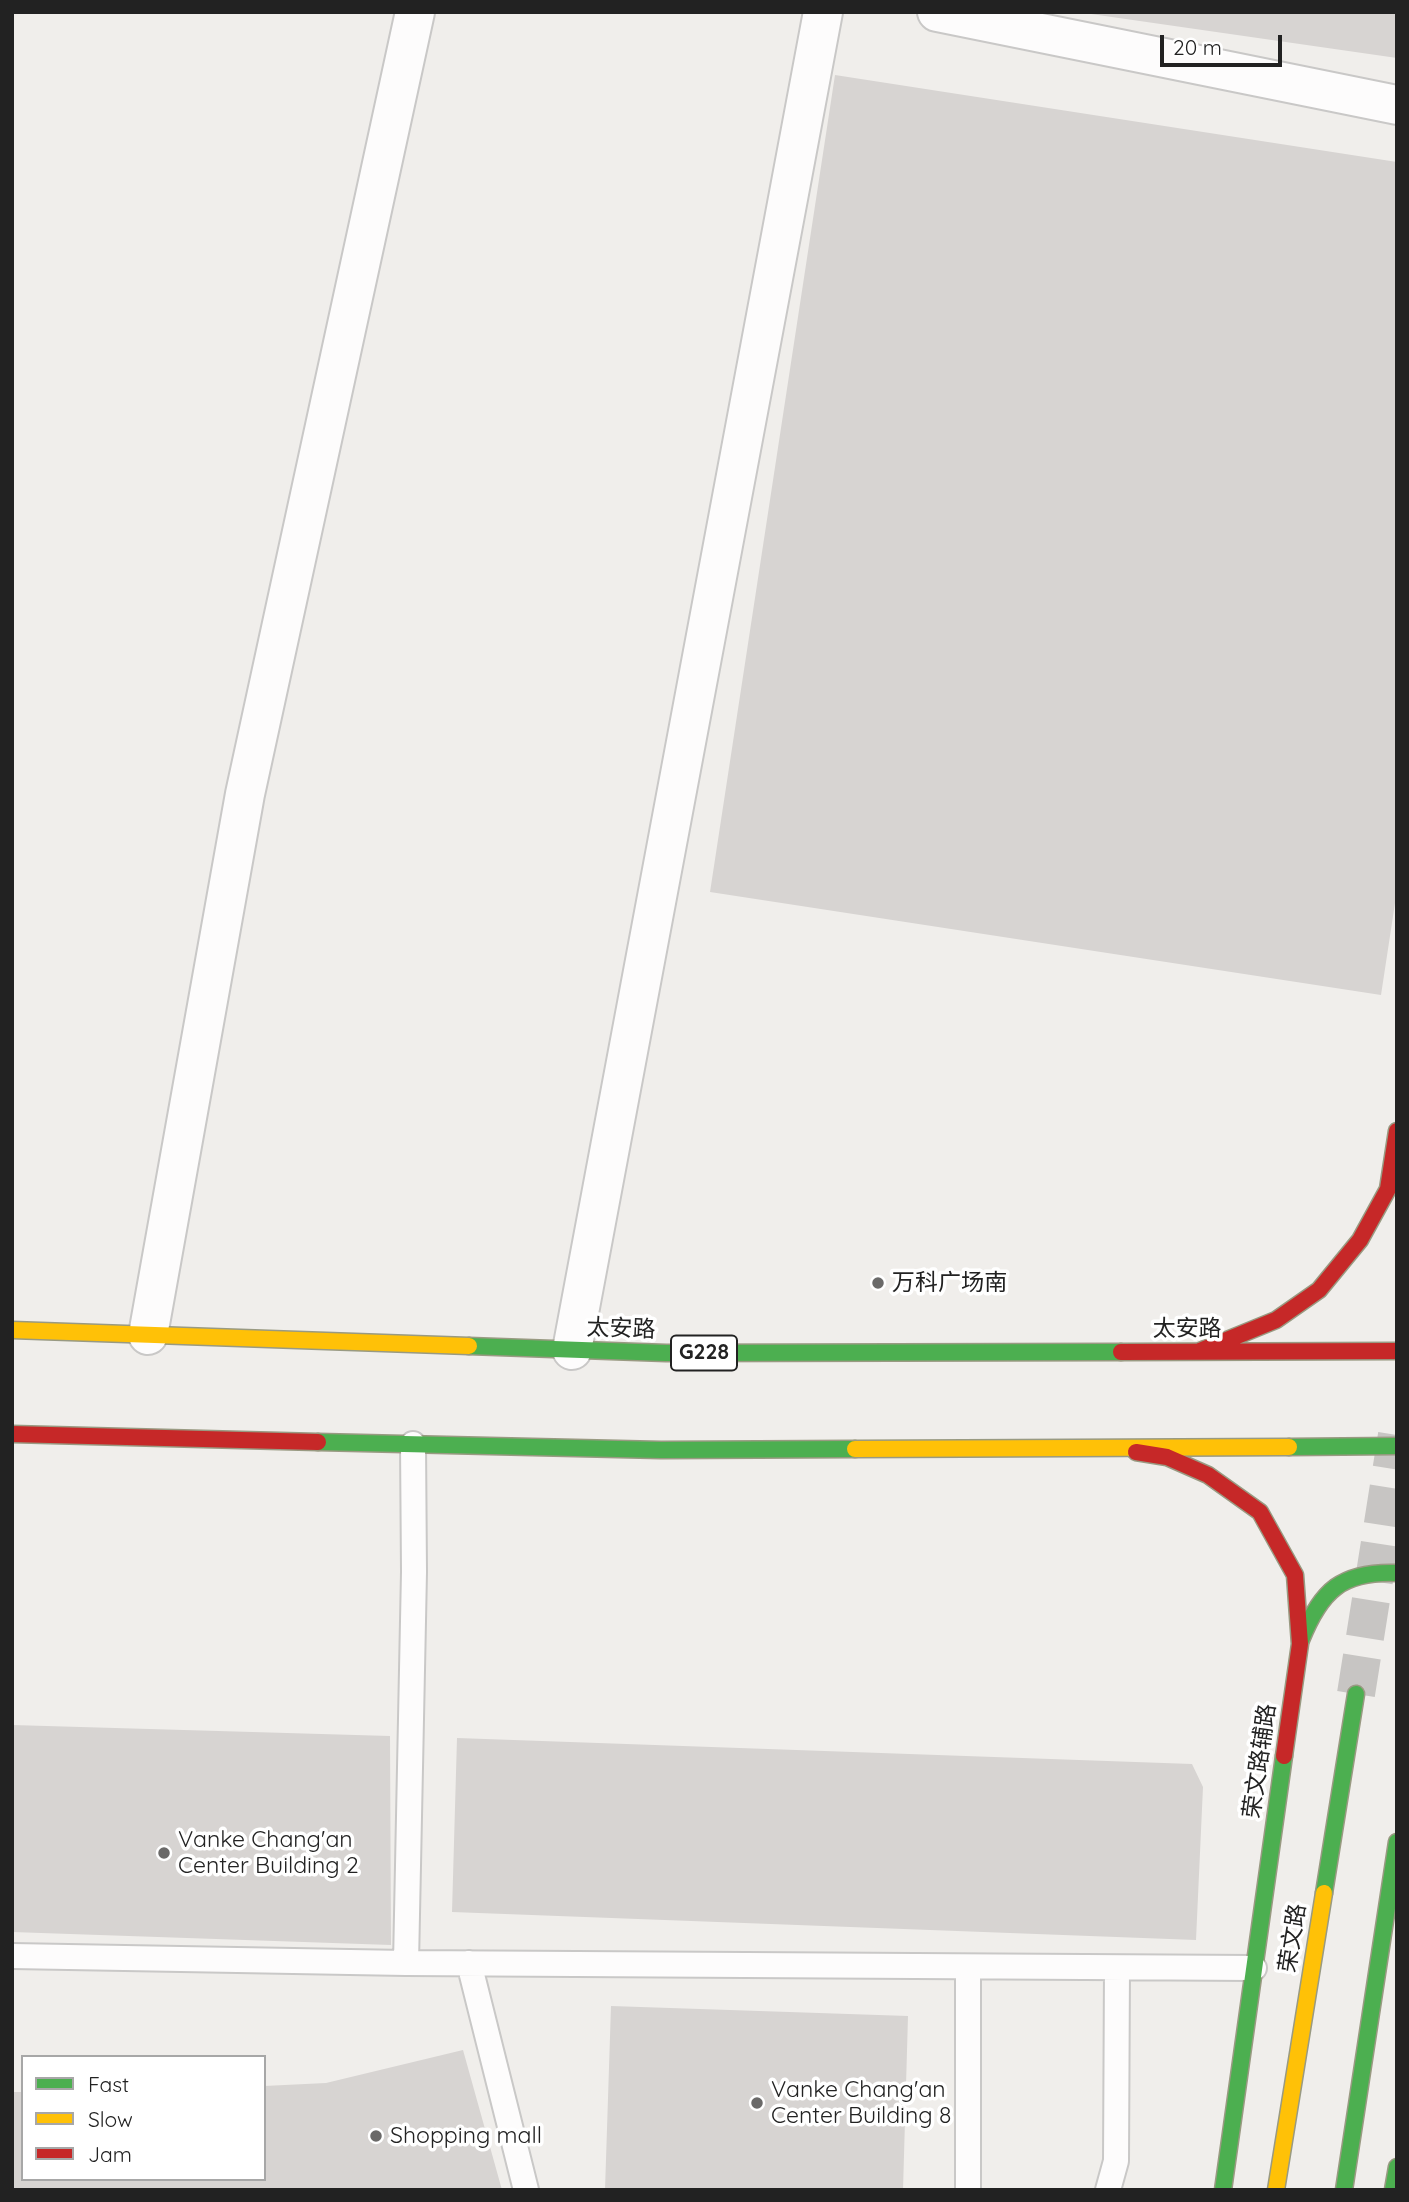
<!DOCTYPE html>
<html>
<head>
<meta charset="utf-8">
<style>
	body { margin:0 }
	#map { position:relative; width:1409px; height:2202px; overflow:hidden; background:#f0eeeb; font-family:Quicksand,sans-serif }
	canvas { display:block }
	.frame { position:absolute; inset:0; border:14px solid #222; pointer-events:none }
	.legend { position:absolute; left:21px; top:2055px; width:245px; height:126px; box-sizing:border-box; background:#fff; border:2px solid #a7a7a7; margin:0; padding:9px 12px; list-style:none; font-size:21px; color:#222 }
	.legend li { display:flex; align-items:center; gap:14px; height:35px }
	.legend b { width:35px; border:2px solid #a7a7a7 }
	.scale { position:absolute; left:1160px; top:35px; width:122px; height:32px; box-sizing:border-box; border:4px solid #222; border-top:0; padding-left:9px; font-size:21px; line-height:24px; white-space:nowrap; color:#222; -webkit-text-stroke:5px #fff; paint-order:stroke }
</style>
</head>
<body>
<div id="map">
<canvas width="1409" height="2202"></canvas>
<div class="frame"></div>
<ul class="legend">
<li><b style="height:9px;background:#4caf50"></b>Fast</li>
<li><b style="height:9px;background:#ffc107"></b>Slow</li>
<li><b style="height:9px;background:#c62828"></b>Jam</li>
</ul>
<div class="scale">20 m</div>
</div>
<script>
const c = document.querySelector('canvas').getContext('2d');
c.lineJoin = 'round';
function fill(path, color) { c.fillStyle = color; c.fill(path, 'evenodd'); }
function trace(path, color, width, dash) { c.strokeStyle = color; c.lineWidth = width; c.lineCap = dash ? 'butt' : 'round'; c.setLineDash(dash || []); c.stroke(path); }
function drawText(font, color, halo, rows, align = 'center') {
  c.font = font + ' Quicksand,"Noto Sans SC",sans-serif'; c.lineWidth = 7; c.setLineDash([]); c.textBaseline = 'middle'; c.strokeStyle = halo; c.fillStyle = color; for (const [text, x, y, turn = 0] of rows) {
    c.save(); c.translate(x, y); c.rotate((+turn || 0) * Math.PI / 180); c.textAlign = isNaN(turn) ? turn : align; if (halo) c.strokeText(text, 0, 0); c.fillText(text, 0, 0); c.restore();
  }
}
fill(new Path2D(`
	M1091,12H1397V58L1091,14Z
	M835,75L1397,162V890L1381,995L710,892Z
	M12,1725L390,1736L391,1945L12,1932Z
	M457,1738L1192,1764L1203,1787L1196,1940L452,1912Z
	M611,2006L908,2016L903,2190H605Z
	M463,2050L502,2190H12V2092H23V2179H264V2086L326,2083Z`), '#d7d4d2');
trace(new Path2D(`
	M1356,1694L1397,1435`), '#c7c5c3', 38, [38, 19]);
const lane = new Path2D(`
	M12,1956L406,1963L1254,1968
	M406,1963L414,1572L413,1444
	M469,1963L526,2190
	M968,2190V1967
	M1108,2190L1116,2161L1117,1968`);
const street = new Path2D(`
	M937,12L1397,105
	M148,1335L245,794L415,12
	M572,1350L823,12`);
const fast = new Path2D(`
	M469,1346L666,1353L1121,1352
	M318,1442L661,1450L855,1449
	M1289,1447L1397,1446
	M1301,1640C1321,1590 1342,1571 1397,1573
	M1324,1893L1356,1694
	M1223,2190L1284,1756
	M1344,2190L1397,1842
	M1393,2190L1397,2167`);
const slow = new Path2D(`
	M12,1330L469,1346
	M855,1449L1289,1447
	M1276,2190L1324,1893`);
const jam = new Path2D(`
	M1200,1351L1276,1320L1319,1290L1360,1240L1388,1189L1397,1131
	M1121,1352L1397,1351
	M12,1434L318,1442
	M1136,1452L1167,1457L1208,1475L1260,1512L1295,1575L1300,1644L1284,1756`);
trace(lane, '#c9c8c7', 28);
trace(street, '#c9c8c7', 42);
trace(fast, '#999a82', 19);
trace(slow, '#999a82', 19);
trace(jam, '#999a82', 19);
trace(lane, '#fdfcfc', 24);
trace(street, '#fdfcfc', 38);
trace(fast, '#4caf50', 16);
trace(slow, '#ffc107', 16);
trace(jam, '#c62828', 16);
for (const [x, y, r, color] of [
	[878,1283,7,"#6a6968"],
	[164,1853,7,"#6a6968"],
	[757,2103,7,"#6a6968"],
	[376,2136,7,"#6a6968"]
]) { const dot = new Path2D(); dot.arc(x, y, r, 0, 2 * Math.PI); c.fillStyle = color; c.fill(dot); trace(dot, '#fff', 2.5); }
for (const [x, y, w] of [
	[704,1353,66]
]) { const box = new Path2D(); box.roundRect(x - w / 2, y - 17.5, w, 35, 5); c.fillStyle = '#fff'; c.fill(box); trace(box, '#222', 2); }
drawText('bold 21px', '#222', null, [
	["G228",704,1353]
]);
drawText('23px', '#222', '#fff', [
	["万科广场南",892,1283],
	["Vanke Chang'an",178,1840],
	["Center Building 2",178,1866],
	["Vanke Chang'an",771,2090],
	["Center Building 8",771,2116],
	["Shopping mall",390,2136]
], 'left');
drawText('23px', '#222', '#fff', [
	["太安路",621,1329,2],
	["太安路",1187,1329],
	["荣文路辅路",1260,1761,-82],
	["荣文路",1293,1938,-81]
]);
</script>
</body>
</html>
